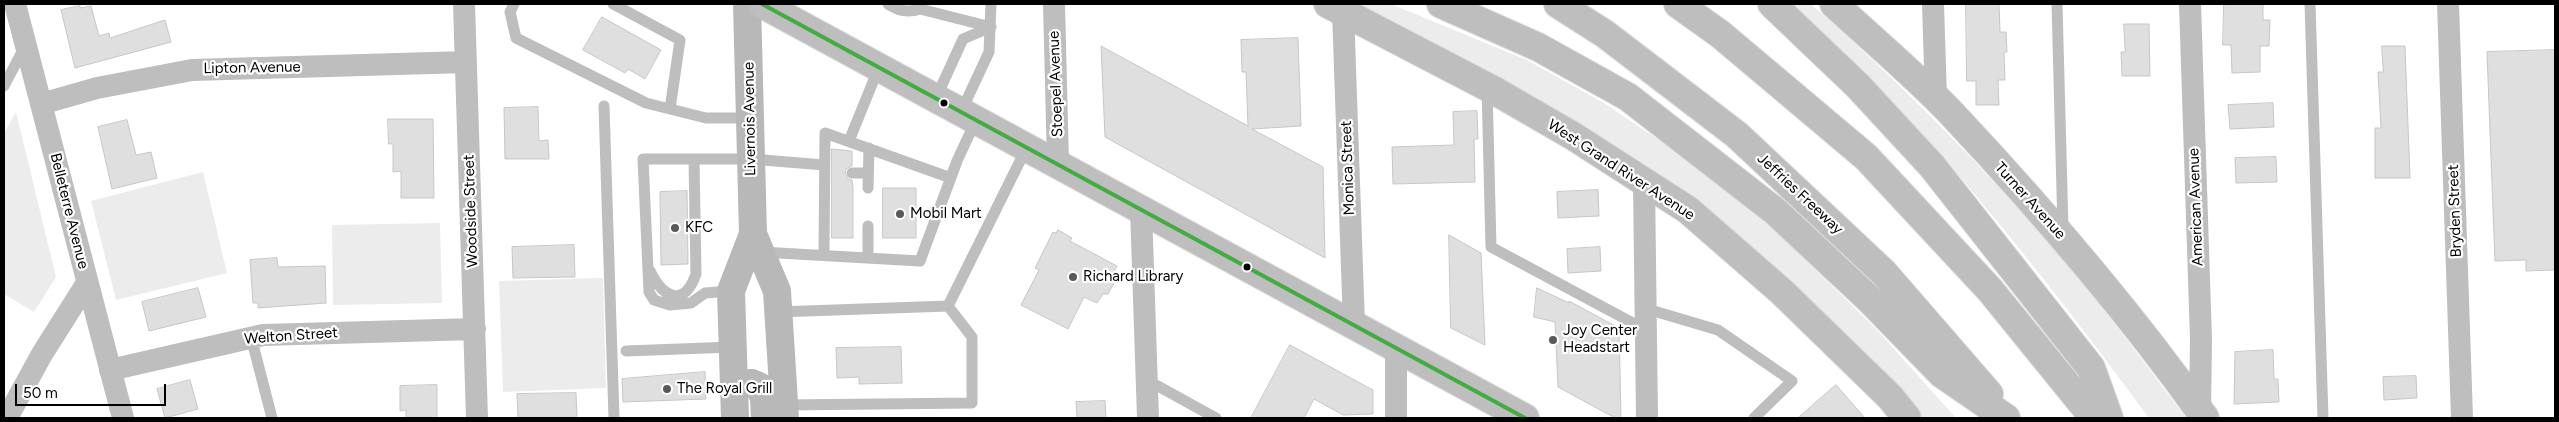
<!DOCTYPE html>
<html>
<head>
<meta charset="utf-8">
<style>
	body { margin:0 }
	#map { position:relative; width:2559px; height:422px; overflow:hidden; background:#fff; font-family:Figtree,sans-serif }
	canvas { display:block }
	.frame { position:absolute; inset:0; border:5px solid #000; pointer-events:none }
	.scale { position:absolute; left:15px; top:384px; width:151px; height:22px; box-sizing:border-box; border:2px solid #000; border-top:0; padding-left:6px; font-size:15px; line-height:18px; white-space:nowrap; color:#000; -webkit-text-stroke:4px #fff; paint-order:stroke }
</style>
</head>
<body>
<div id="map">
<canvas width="2559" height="422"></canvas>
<div class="frame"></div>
<div class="scale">50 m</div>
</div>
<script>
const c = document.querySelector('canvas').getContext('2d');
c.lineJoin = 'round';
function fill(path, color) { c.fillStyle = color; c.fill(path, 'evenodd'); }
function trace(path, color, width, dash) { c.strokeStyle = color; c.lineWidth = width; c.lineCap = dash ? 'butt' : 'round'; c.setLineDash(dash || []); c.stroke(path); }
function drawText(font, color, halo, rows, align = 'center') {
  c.font = font + ' Figtree,sans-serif'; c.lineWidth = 4.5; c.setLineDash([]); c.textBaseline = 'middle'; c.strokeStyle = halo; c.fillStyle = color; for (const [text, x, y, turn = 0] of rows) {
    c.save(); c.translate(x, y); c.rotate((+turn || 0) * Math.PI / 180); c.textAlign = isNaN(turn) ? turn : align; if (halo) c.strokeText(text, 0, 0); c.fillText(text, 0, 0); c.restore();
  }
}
fill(new Path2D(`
	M1343,4H1391L1527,60L1604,103L1681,155L1776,231L1877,330L1956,418H1920L1869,359L1772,264L1685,195Z
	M1791,4H1811C1897,80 1978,161 2053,248C2100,302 2143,361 2186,418H2149C2085,331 2019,245 1948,163C1899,107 1845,55 1791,4Z
	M16,112L56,277L34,312L4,294V133Z
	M203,172L227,273L116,300L91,201Z
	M440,223L442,303L333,305L332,225Z
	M603,278L606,388L503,392L499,281Z`), '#ececec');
const building = new Path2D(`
	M1966,4H1999L2000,32H2006L2007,52H2004L2005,80H1998L1999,105H1976V81H1967Z
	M2224,4H2263V20H2270L2269,46H2260V72L2232,73L2231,45H2223Z
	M80,6V8L91,6L99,36L109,33L110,38L165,20L171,42L75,68L61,10Z
	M602,17L661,50L645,79L628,69L625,73L583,50Z
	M2124,24H2149L2150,76H2122L2121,52H2125Z
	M1298,38L1301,126L1252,129L1323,167L1325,258L1105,137L1101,46L1248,126L1246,72H1242L1241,40Z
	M2382,46H2405L2410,178H2375V128H2381L2378,72H2383Z
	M2555,50V270L2526,271V260L2495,261L2487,52Z
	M2273,103L2274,127L2230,129L2228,105Z
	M538,107L539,141L548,140L549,159H505L504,108Z
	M1477,111L1478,139H1474L1475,182L1393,184L1392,147L1454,145L1453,112Z
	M388,119H433L434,198H401V171L393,172V144H389Z
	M127,120L136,155L151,152L157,178L112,189L98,127Z
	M832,149L852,151V166L846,169L845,173L848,179L852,180L853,188V238H832Z
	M2276,157L2277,182L2236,183L2235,158Z
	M883,188H916V238H883Z
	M1598,190L1599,216L1558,218L1557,192Z
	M687,191L688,264L661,265L660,192Z
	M1058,230L1072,238L1070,241L1117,266L1113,274L1116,279L1108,294H1103L1097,303L1084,297L1068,329L1021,305L1039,270L1035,268L1053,232L1056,233Z
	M1449,235L1481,253L1485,345L1451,328Z
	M574,245L575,277L513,278L512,247Z
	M1600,247L1601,271L1568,273L1567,249Z
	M277,258L278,267L325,266L326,303L258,308V303H253L250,260Z
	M198,288L206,317L149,331L142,302Z
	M1537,288L1569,303V301L1619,328L1621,418H1615L1558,387L1555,322L1534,317Z
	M1290,345L1373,390V414L1343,415L1314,399L1304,418H1251Z
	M901,347L902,383L859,384V377L837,378L836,348Z
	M2273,350L2274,379H2278L2279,402L2234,404L2235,352Z
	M705,372L706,399L623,402L622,379Z
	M2416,376L2417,398L2384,400L2383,377Z
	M190,380L198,409L165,418L157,389Z
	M437,385V418H406V410L400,411V386Z
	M1836,385L1865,418H1798Z
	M576,393L577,418H518L517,394Z
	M1105,401L1106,418H1077L1076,402Z`);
fill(building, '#dfdfdf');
trace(building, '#c7c7c7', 1);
const primary = new Path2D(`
	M762,4L1525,418
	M1328,4L1497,92L1573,136L1688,210L1782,292L1890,397L1907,418
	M1834,4C1874,41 1916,76 1953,115C2043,211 2129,311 2205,418`);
const highway = new Path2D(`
	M1441,4L1538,47L1628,97L1776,212L1870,300L1942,374L2006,418
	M1558,4L1605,34L1737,135L1884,273L1989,394
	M1678,4L1720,34L1866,157L1990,290L2094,418
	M1772,4L1858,86L1932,166L2091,368L2109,418`);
trace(primary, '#dbdbdb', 30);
trace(highway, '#dbdbdb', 30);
trace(new Path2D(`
	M514,4L510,12L516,38L646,103L706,118H750
	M613,4L680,40L670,109
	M888,4C899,11 908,13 920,9L991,27
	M2057,4L2063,229
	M2310,4L2323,418
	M4,86L24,48
	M1487,87L1491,247L1646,330
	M936,98L963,39L991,27
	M604,106L614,418
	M961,112L989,52L991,4
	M849,141L879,67
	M852,173H868
	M868,188L869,148
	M761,252L920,261L957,161L976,120
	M824,254L825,133L951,178
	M868,257V226
	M650,271C663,298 684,308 696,274L694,159
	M731,291L705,293L691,303L670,305L654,300L649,292L643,159H751L824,165
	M1647,309L1718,330L1792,381L1754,418
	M778,312L948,306
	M251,337L272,418
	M626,351L733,347
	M1147,380L1216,418
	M784,405L972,403V337L948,306L1027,147`), '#bebebe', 11);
trace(new Path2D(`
	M15,4L123,418
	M464,4L477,418
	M1054,4L1058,164
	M1933,4L1936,99
	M2190,4L2201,340L2200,411
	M2448,4L2462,418
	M1343,11L1354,325
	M41,104L97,88L192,70L466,62
	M1644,182L1647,418
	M1141,209L1148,418
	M1396,349V418
	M110,370L263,335L475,329
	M7,418L42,354L87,283`), '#bebebe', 22);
trace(new Path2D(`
	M747,4L753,234L777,291L785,418
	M734,384L752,383L759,386L764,398L765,418
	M735,418L731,291L753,234`), '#b8b8b8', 28);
trace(primary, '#bebebe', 28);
trace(highway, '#bebebe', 28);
trace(new Path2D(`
	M762,4L1525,418`), '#44aa42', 4);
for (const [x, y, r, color] of [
	[944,103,4.5,"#000"],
	[900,214,5,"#595959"],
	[675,228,5,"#595959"],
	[1247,267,4.5,"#000"],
	[1073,277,5,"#595959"],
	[1553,340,5,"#595959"],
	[667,389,5,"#595959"]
]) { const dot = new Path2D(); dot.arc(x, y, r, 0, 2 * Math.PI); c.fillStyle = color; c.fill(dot); trace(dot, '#fff', 2); }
drawText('15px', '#000', '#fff', [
	["Lipton Avenue",252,68,-1],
	["Stoepel Avenue",1056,84,-92],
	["Livernois Avenue",750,119,-91],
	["Monica Street",1348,168,-92],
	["West Grand River Avenue",1621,170,33],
	["Jeffries Freeway",1800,194,43],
	["Turner Avenue",2030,201,48],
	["American Avenue",2196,207,-92],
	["Belleterre Avenue",69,211,76],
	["Woodside Street",471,211,-92],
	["Bryden Street",2455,211,-92],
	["Welton Street",291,336,-4]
]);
drawText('15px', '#000', '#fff', [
	["Mobil Mart",910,214],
	["KFC",685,228],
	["Richard Library",1083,277],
	["Joy Center",1563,331],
	["Headstart",1563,348],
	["The Royal Grill",677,389]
], 'left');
</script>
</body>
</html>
